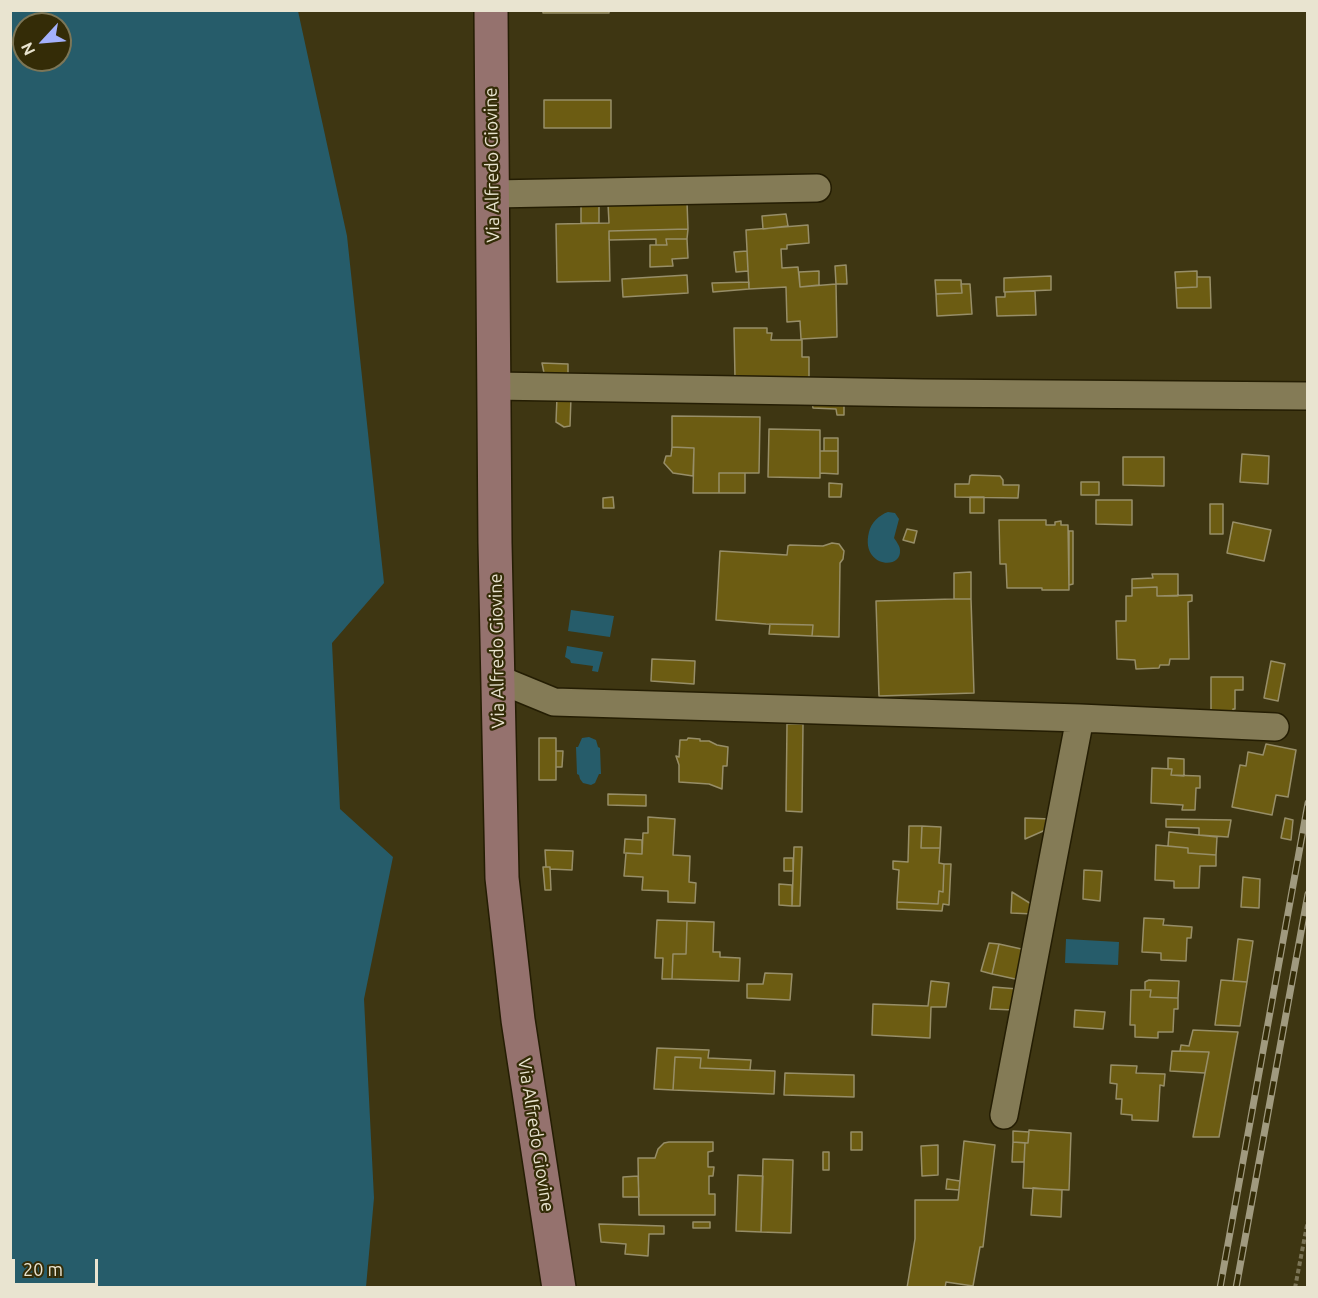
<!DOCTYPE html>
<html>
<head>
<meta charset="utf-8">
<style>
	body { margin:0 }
	#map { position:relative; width:1318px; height:1298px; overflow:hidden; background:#3e3612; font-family:Ubuntu,sans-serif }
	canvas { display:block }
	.frame { position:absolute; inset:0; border:12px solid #e9e4d0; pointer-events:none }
	.north { position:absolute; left:12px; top:12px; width:60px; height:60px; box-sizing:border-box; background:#342c07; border:2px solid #7c7657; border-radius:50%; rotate:244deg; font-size:16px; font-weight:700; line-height:24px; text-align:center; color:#e9e4d0 }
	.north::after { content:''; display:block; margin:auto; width:21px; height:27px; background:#a4b1fc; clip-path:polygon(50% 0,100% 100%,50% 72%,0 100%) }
	.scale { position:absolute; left:12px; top:1259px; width:86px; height:27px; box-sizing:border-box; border:3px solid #e9e4d0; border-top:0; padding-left:8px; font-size:18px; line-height:21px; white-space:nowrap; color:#e9e4d0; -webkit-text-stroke:4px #342c07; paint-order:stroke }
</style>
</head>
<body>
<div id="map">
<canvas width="1318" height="1298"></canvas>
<div class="frame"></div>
<div class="north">N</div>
<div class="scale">20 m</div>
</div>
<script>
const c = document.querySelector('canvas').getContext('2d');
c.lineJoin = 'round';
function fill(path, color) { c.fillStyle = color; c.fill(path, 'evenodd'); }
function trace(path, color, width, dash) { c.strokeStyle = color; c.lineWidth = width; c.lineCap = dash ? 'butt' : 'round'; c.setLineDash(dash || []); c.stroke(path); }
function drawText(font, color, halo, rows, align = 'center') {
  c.font = font + ' Ubuntu,sans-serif'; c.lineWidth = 4.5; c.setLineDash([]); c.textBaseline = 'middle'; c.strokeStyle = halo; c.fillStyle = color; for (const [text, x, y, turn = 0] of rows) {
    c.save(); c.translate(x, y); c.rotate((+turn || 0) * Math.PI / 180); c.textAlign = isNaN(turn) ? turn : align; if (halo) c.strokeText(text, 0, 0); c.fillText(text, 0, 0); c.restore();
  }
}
fill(new Path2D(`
	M10,11H298L347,236L384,583L332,643L340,809L393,857L364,999L374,1198L366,1287H11ZM24,24H60V60H24Z
	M888,512L895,513L899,519L894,538C896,541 900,546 900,550C902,571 860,567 869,532C871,523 879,515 888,512Z
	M571,610L614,616L610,637L568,631Z
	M567,646L603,652L598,672L592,671L593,666L571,663L570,660L565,657Z
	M589,737L596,740L598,747L600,748L601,774H599L595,783L591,785L583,783L580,779L579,775L577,774L576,747H578L582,738Z
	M1066,939L1119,942L1118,965L1065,963Z`), '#265c6a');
const building = new Path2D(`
	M543,10H609V13H543Z
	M544,100H611V128H544Z
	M687,202L688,229L609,231L610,281L557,282L556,224L609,223L608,204Z
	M581,204H599V223H581Z
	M786,214L788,226L763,229L762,216Z
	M808,225L809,243L787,245V249H781L782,268L798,267L800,287L836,284L837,337L801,339L800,321L787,322L786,287L749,289L746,230Z
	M688,229L687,239H666L667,245H656V239L609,240V231Z
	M666,239H687L688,258L672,259L673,266L650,267V245H667Z
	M747,251L748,271L736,272L734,252Z
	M846,265L847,284H836L835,266Z
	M819,271V285L800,287L799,272Z
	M1197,271V287L1176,288L1175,272Z
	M687,275L688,293L623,297L622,279Z
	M1051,276V290L1004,292V278Z
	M1197,277H1210L1211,308H1177L1176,288L1197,287Z
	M935,280H961L962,293L936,294Z
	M749,282V289L713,292L712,283Z
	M961,284H970L972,314L937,316L936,294L962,293Z
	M1035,291L1036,315L997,316L996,297H1005V292Z
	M734,328H767V333H772L771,340H802V357H809V386L735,378Z
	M542,363L568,364V383H546Z
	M557,397H571L570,426L564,427L556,422Z
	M844,399V415H837L836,409L813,408L812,402Z
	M672,416L760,417L759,473H719V493H693L694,448L672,447Z
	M769,429L820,430V478L768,477Z
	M824,438H838V451H824Z
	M672,447L694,448L693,476L673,473L664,463L666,456H671Z
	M820,451H838V474L820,473Z
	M1242,454L1269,456L1268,484L1240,482Z
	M1123,457H1164V486L1123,485Z
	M719,473H745V493H719Z
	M972,475L1000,476L1003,480V485H1019L1018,498L955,497V484H969L970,476Z
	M1081,482H1099V495H1081Z
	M829,483L842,484L841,497H829Z
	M613,497L614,508H603V498Z
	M970,497H984V513H970Z
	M1096,500H1132V525L1096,524Z
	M1210,504H1223V534H1210Z
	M999,520H1046V525H1055V522L1061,521V525H1068L1069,590H1042V588H1007L1006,564H1000Z
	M1233,522L1271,530L1264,561L1227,553Z
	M907,529L917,531L914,543L903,540Z
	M1069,531H1073V584L1069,585Z
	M832,543L839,544L844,551L843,559L840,563L839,637L812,636L813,625L766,624L716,620L720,551L787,555L788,546L790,545L823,546Z
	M971,572V599H954V573Z
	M1152,574H1178V596H1157V587L1132,588V579L1153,578Z
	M1157,587V596L1192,595V601L1188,602L1189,659H1170L1169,665H1160L1159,668L1136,669L1135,660L1117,659L1116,621H1126V596H1132V588Z
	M954,599H971L974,693L879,696L876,601Z
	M770,624L813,625L812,636L769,634Z
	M652,659L695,661L694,684L651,681Z
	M1271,661L1285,664L1278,701L1264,698Z
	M1211,677H1243V690H1235V709H1233V714H1211Z
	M787,724H803L802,812L786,811Z
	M539,738H556V780H539Z
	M688,738L700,739V741H709L717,745L728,747L727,766H723L722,789L709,784L679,782V765L676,756L679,757L680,740H687Z
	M1266,744L1296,750L1288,797L1276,795L1272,815L1232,807L1240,765L1246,766L1248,752L1263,755Z
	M556,751H563L562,767H556Z
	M1168,758L1184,759V776L1171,775L1172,769H1168Z
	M1152,768L1172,769L1171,775L1200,776V788H1196L1195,810H1182L1183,805L1151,803Z
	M608,794L646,795V806L608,805Z
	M648,817L675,819L673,855L690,856L689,882L696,883L695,903L668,902V891L642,890L643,877L624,876L626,853L642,854L643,833H648Z
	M1025,818L1051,819L1050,828L1025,839Z
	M1285,818L1293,820L1291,840L1281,838Z
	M1166,819L1231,820L1228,837L1199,835V828L1166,827Z
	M909,826H922L921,848H940L939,863L944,864L943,892L939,891L938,904L897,902L899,870L893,869V861L908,862Z
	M922,826L941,827L940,848H921Z
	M1169,832L1217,837L1216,855L1188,853V848L1168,846Z
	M625,839L642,840V854L624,853Z
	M1156,845L1188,848V853L1216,855V866H1200L1199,888H1174V881L1155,880Z
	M794,847H802L800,906H792Z
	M545,850L573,851L572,870L550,869V867H546Z
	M784,858H793V871H784Z
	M944,864H951L949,905L943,904L942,911L897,909V902L938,904L939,891L943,892Z
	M543,867H550L551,890H545Z
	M1084,870L1102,871L1100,901L1083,899Z
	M1243,877L1260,879L1259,908L1241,907Z
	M779,884L792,885V906L779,905Z
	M1012,892L1036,907L1034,914L1011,913Z
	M1144,918L1164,919L1163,925L1192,927L1191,938H1187L1186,961L1161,960V953L1142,952Z
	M657,920L687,921L686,954H673L672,979H662L663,958H655Z
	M687,921L714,922L713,952H720V957L740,958L739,981L672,979L673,954H686Z
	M1238,939L1253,941L1247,982L1233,981Z
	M989,943L999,944L992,974L981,971Z
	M999,944L1026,950L1020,980L992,974Z
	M765,973L792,974L790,1000L747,998V984H763Z
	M1149,980L1179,981L1178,998L1150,997L1151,990H1145V982Z
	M1221,980L1247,982L1240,1026L1215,1025Z
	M931,981L949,983L946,1007H931L930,1038L872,1035L873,1004L928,1006Z
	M993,987L1018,989L1014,1010L990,1009Z
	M1131,990H1151L1150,997L1178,998V1009H1174L1173,1032H1158V1038L1135,1037V1025H1130Z
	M1075,1010L1105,1012L1103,1029L1074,1027Z
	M1193,1030L1238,1032L1219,1137H1193L1209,1052L1180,1051L1181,1045L1189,1046Z
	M657,1048L709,1050L708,1058L751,1060L750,1070L700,1068L701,1058L675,1057L673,1090L654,1089Z
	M1172,1051L1209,1052L1205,1073L1170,1071Z
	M675,1057L701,1058L700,1068L775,1071L774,1094L673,1090Z
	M1111,1065L1137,1066L1136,1073L1165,1074L1164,1086L1160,1085L1158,1121L1132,1120V1115L1121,1114L1122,1099H1116L1117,1084L1110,1083Z
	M785,1073L854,1075V1097L784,1095Z
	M1029,1130L1071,1133L1069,1190L1023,1188L1025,1143H1028Z
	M1013,1131L1029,1132L1028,1143L1013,1142Z
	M851,1132H862V1150H851Z
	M964,1141L995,1145L983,1247H980L973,1286L946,1282L945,1288H907L915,1239V1200H958Z
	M669,1142H713V1151L708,1152V1167H714L713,1176H709V1194H715V1215H639L638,1158H655L658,1149L664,1143Z
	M1013,1142L1025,1143L1024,1162H1012Z
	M938,1145V1175L922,1176L921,1146Z
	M823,1152H829V1170H823Z
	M763,1159L793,1160L791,1233L761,1232Z
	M738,1175L763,1176L761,1232L736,1231Z
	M638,1176L639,1197H623V1177Z
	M947,1179L960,1181L959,1190L946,1189Z
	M1033,1188L1062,1190L1061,1217L1031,1215Z
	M693,1222H710V1228H693Z
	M599,1224L664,1226V1234H649L648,1256L625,1254L626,1244L601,1242Z`);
fill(building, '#6c5c12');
trace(building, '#978e68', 1.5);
const minor = new Path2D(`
	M493,194L817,188
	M494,386L922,393L1308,396
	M498,679L554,702L1080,718L1275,727
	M1004,1115L1080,718`);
const secondary = new Path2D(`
	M491,10L495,543L502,878L518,1020L559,1288`);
trace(minor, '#241d03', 30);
trace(secondary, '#241d03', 36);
trace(new Path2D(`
	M1295,1288L1308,1220`), '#7b7456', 4, [4.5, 3]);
trace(minor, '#847b56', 27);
trace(secondary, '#95726e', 33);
const rail = new Path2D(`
	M1220,1288L1308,803
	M1236,1288L1308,894`);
trace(rail, '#a09a7f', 7);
trace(rail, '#342c07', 4.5, [14]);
drawText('18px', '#e9e4d0', '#342c07', [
	["Via Alfredo Giovine",492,165,-91],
	["Via Alfredo Giovine",497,651,-91],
	["Via Alfredo Giovine",536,1135,81]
]);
</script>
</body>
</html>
